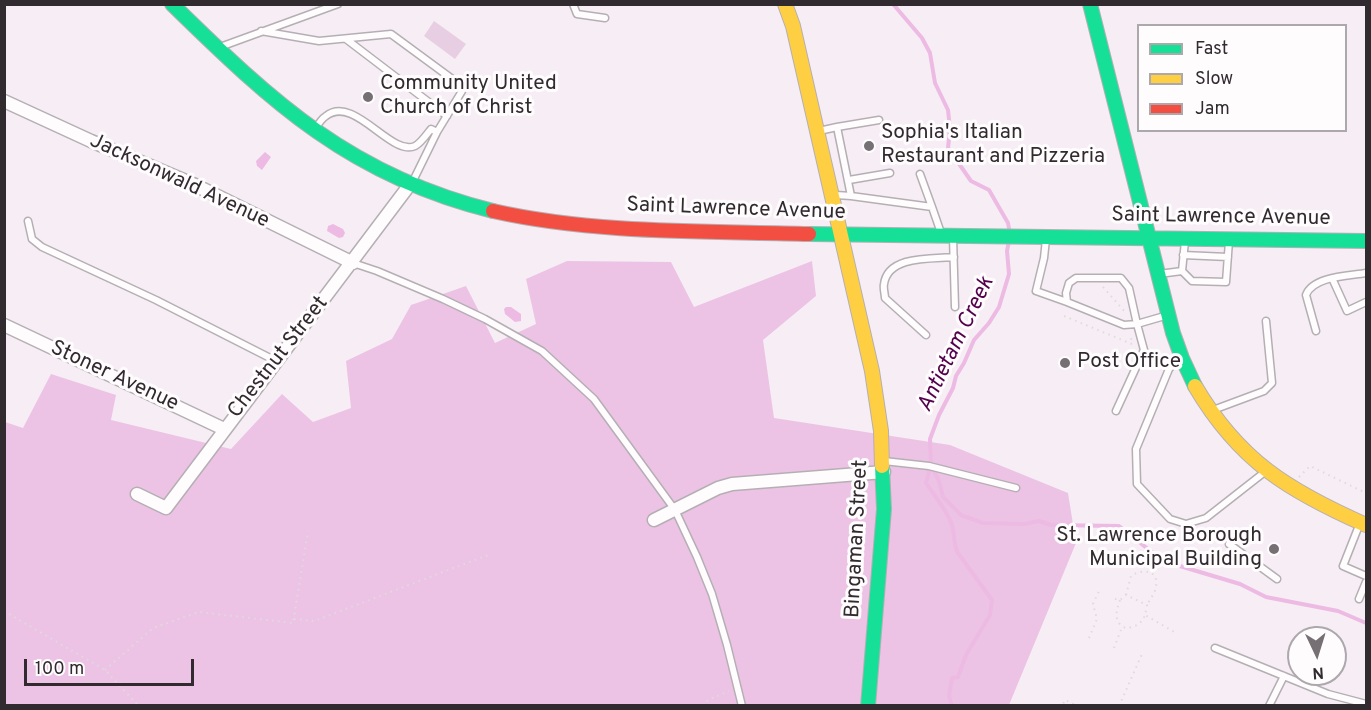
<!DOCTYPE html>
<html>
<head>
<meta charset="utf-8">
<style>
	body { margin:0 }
	#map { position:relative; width:1371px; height:710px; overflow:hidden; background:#f6eef4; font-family:Overpass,sans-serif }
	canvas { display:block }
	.frame { position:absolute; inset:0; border:6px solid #312b2f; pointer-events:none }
	.legend { position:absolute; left:1137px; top:24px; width:210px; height:108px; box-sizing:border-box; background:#fffcfe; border:2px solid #ada8ab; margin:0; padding:8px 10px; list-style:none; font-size:18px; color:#312b2f }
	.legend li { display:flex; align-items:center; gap:12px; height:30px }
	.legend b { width:30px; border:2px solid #ada8ab }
	.north { position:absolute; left:1287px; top:626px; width:60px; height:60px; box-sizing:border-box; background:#fffcfe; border:2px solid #ada8ab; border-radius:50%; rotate:176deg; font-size:16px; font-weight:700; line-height:24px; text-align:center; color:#312b2f }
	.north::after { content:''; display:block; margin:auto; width:21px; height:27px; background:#766f74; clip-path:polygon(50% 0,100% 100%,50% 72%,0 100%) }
	.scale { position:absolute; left:24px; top:659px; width:170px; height:27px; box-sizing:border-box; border:3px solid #312b2f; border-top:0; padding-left:8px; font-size:18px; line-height:21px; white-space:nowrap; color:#312b2f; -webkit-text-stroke:4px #fffcfe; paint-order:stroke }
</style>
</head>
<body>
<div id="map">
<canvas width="1371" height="710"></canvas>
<div class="frame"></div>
<ul class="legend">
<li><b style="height:8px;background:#16e098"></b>Fast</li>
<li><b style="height:8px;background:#ffcf43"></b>Slow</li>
<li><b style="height:8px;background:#f24e42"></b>Jam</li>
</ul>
<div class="north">N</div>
<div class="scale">100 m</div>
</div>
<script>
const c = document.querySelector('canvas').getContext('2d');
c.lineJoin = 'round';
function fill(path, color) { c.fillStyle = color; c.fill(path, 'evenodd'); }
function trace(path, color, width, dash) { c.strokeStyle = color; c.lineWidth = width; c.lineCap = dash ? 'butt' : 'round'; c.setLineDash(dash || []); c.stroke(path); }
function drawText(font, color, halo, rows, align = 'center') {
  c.font = font + ' Overpass,sans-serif'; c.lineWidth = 6; c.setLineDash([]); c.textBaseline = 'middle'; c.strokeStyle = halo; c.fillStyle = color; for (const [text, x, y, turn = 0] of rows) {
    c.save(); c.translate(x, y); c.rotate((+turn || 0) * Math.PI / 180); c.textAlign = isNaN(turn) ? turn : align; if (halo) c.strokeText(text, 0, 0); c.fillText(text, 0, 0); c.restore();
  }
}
fill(new Path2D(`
	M434,21L466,44L455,59L424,36Z`), '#e8cee3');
fill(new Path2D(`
	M567,261L671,262L694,307L812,261L816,296L763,340L774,418L950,445L1068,493L1076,543L1009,705L5,706V422L23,428L51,374L116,395L111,420L231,449L282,394L313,422L351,408L346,361L392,339L411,305L466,286L495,343L536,324L526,279Z`), '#edc3e5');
fill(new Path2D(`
	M265,152L271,157L262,170L257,166L256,161Z
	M333,224L343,229L345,233L343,237L339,238L327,231L328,226Z
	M506,307H511L521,314V321L515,322L505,314L504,309Z`), '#edbae3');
trace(new Path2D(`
	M893,4L922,38L930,53L935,83L948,110L950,129L948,148L971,181L989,190L1008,223L1010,234
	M931,466L939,481L943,497L961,515L983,523L1024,524L1039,521L1051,525L1119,526L1163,561L1240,584L1266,597L1338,611L1366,623
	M952,706L949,696L952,678L958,677L966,655L990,615L992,600L958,553C952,543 956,531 950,520C944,507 934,495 926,483L931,465L930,439L939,415L953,388L956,376L964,363L974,340L989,323L999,307L1009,274L1007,251L1009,241`), '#edbae3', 4);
const lane = new Path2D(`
	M573,4L577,14L605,18
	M261,31L319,41L391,34L459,84L462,91L437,132L412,183
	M346,39L447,116
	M220,47L338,4
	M837,127L879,120
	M314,131C317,126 321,119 326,116C354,94 391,157 415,146C421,143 427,134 431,129L437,132
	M819,131L837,127L851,196
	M920,174L932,207
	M849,180L890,173
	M836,195L851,196L932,207L941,233
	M28,221L32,239L42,247L156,300L276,361
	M953,237L955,307
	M1046,239L1044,258L1036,291L1067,302
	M1183,255L1228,257
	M353,263L377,271L443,299L485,319L542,351L594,399L675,510L697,557L712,594L727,645L742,706
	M1182,271L1192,281L1226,282L1229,241
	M1159,274L1182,271L1185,241
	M1076,278H1121L1129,288L1137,324L1124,325L1067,302L1066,293L1069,283Z
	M1332,278L1347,311L1366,302
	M1316,331L1306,295C1313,276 1349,276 1366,273
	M926,335L885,298C885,294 883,288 884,284C888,255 932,259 954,257
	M1179,357L1169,369L1136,449L1137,484L1170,519L1186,524L1206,518L1266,471
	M1213,410L1264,391L1272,383L1266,321
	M1116,411L1144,350L1137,324L1168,315
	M884,461L929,466L1016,488
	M1360,523L1343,566L1366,576
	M1229,544L1277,579
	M1359,599L1366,582
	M1215,648L1328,694L1366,704
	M1269,706L1284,676`);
const street = new Path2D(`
	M4,101L91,141L195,185L353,263
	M4,325L224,429
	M137,494L166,508L411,183
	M654,520L718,488L732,484L884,472`);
const fast = new Path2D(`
	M172,4C273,103 351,176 493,211
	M1090,4L1173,333L1182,358L1195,386
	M809,234L1366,241
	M868,706L884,509L882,466`);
const slow = new Path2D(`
	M785,4L793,26L872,371L881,431L882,466
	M1195,386C1239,461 1289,491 1366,525`);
const jam = new Path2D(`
	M493,211C595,234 706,231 809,234`);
trace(lane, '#b5afb4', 9);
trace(street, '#b5afb4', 15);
trace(fast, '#b5afb4', 16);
trace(slow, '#b5afb4', 16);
trace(jam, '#b5afb4', 16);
trace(new Path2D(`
	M1103,287L1125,312
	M1064,316L1132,344L1131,337
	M1299,477L1310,466L1366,493
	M1126,595L1131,576C1141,569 1159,569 1156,586C1156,592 1150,599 1147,605
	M1115,599L1120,600L1126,595L1147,605L1145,615L1176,633
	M1120,600C1116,612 1114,618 1122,627
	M4,611L105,670L139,706
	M294,619L314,621L488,555
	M1089,638L1097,619L1093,604L1099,591
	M1114,648L1122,627C1133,629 1141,625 1145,615
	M105,670L153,628L199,612L293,623L308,531
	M703,706L708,700L729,691
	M1058,706L1063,704L1065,700L1078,706
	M1119,706L1142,654`), '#dedbdd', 2, [1.5, 4.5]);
trace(lane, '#fefcfd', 6);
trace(street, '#fefcfd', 12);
trace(fast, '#16e098', 14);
trace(slow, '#ffcf43', 14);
trace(jam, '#f24e42', 14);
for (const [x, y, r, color] of [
	[368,97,6,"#766f74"],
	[869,146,6,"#766f74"],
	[1065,363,6,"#766f74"],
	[1274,549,6,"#766f74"]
]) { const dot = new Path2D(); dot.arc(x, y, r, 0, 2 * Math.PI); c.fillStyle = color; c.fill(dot); trace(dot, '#fffcfe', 2); }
drawText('21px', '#312b2f', '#fffcfe', [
	["Community United",380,85],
	["Church of Christ",380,109],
	["Sophia's Italian",881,134],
	["Restaurant and Pizzeria",881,158],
	["Post Office",1077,363],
	["St. Lawrence Borough",1262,537,"right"],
	["Municipal Building",1262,561,"right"]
], 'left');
drawText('21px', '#312b2f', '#fffcfe', [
	["Jacksonwald Avenue",179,182,25],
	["Saint Lawrence Avenue",736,210,2],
	["Saint Lawrence Avenue",1221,218,1],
	["Chestnut Street",279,358,-52],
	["Stoner Avenue",114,377,25],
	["Bingaman Street",858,539,-87]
]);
drawText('italic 22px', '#54004c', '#fffcfe', [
	["Antietam Creek",957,345,-64]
]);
</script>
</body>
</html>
